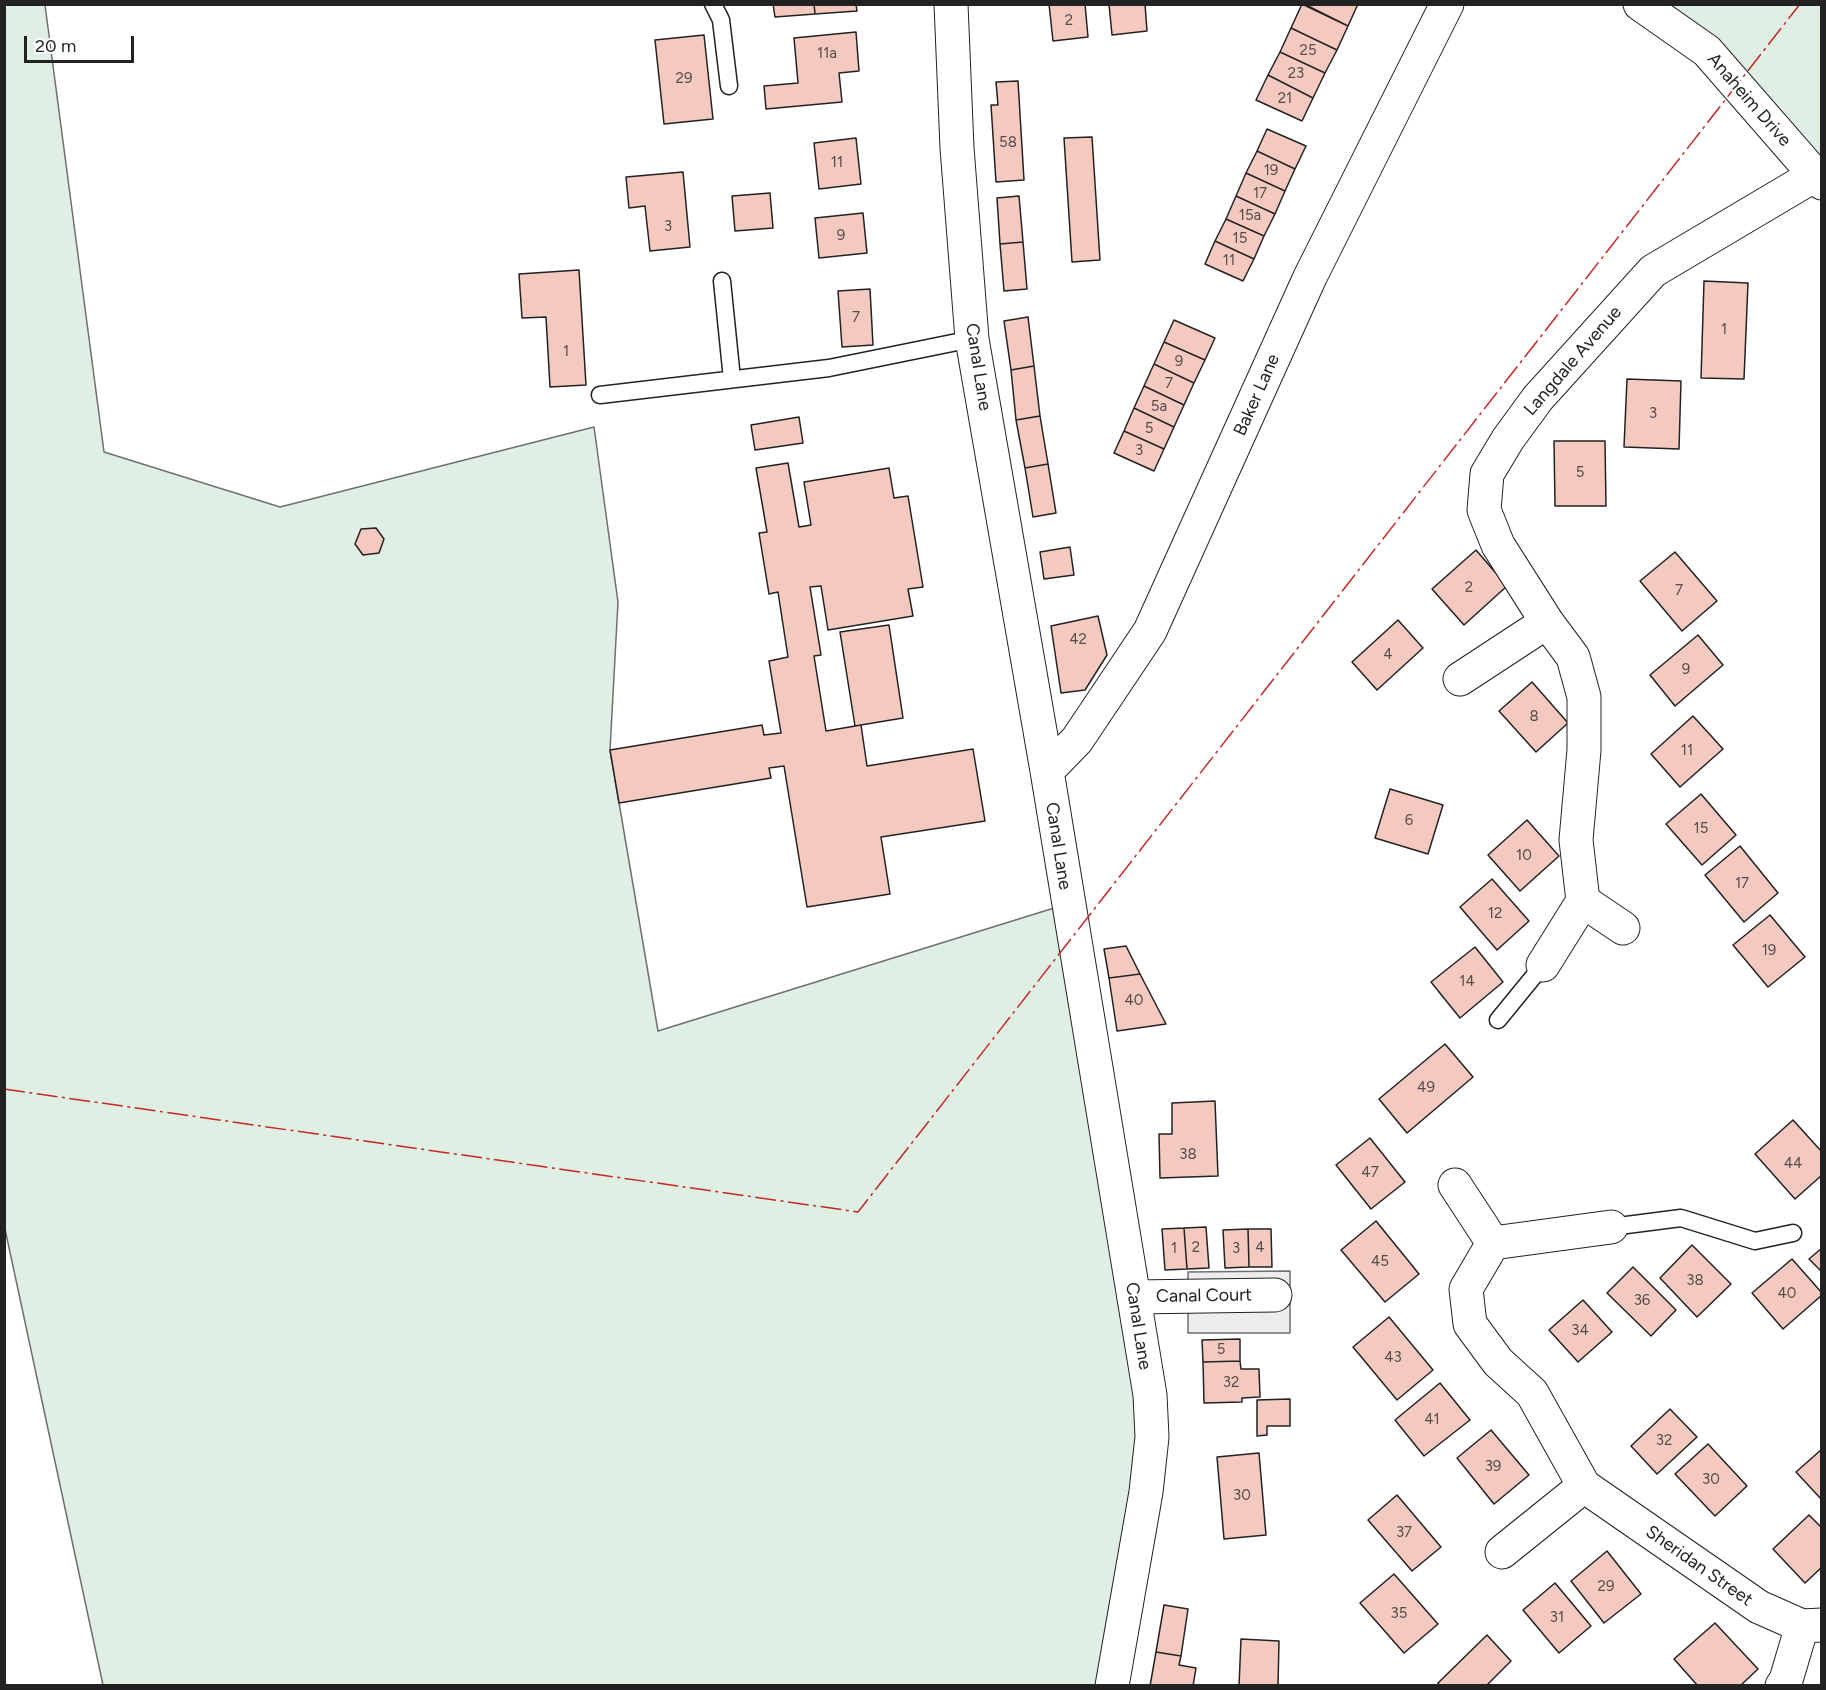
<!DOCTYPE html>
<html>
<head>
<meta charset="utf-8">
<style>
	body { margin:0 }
	#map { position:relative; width:1826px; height:1690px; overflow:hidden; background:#fff; font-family:Figtree,sans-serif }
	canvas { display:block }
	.frame { position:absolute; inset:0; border:6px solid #222; pointer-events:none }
	.scale { position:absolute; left:24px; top:36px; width:110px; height:27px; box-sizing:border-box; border:3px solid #222; border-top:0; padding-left:8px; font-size:18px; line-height:21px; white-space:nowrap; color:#222; -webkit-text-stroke:4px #fff; paint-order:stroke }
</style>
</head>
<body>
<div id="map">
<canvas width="1826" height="1690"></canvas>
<div class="frame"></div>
<div class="scale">20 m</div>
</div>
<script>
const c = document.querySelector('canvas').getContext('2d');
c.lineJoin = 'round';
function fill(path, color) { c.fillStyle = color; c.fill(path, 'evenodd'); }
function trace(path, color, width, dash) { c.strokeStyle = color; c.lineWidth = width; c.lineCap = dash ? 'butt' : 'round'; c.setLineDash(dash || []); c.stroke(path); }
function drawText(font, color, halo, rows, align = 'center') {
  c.font = font + ' Figtree,sans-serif'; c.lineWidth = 4.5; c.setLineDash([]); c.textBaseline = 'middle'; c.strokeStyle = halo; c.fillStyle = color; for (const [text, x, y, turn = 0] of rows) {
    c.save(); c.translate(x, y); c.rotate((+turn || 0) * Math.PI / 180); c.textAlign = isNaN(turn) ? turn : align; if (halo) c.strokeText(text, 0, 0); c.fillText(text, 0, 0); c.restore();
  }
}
const green = new Path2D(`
	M4,5H45L104,452L280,507L594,427L618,602L610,750L658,1031L1067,904L1150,1395L1112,1685H103L5,1229Z
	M1640,5H1821V181Z`);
fill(green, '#e0efe3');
trace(green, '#6f6f6f', 1.5);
const parking = new Path2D(`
	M1290,1271V1333H1188V1272Z`);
fill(parking, '#ededed');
trace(parking, '#6f6f6f', 1.5);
const building = new Path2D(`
	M773,4H814L815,14L775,17Z
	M814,4H856L857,11L815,14Z
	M1049,4H1085L1088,37L1053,41Z
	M1109,4H1145L1147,31L1112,35Z
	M1302,4L1348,26L1337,50L1291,28Z
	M1304,4H1358L1348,26Z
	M1291,28L1337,50L1325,73L1280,52Z
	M856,32L859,71L839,73L842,102L766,109L764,86L798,83L794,38Z
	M704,35L713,119L664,124L655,40Z
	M1280,52L1325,73L1313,98L1268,75Z
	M1268,75L1313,98L1302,121L1256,100Z
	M1018,81L1024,180L996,182L991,105H998L996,82Z
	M1267,129L1306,146L1295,169L1257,151Z
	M1092,137L1100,260L1072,262L1064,138Z
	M856,138L861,184L819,189L814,143Z
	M1257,151L1295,169L1285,191L1246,173Z
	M683,172L690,247L650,251L645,206L629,208L626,177Z
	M1246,173L1285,191L1275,214L1236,196Z
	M770,193L773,228L735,231L732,196Z
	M1019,196L1023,242L1000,244L997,198Z
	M1236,196L1275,214L1264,236L1226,219Z
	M863,213L867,253L819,258L815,218Z
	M1226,219L1264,236L1254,259L1215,241Z
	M1215,241L1254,259L1243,281L1205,264Z
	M1023,242L1027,289L1004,291L1000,244Z
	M579,270L586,385L550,387L546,317L522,318L519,274Z
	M1704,281L1748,283L1744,379L1701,378Z
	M870,289L873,345L842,347L838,291Z
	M1028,317L1034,366L1011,370L1004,321Z
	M1174,320L1215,338L1205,360L1164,342Z
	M1164,342L1205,360L1194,383L1154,364Z
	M1154,364L1194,383L1184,405L1144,386Z
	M1034,366L1040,416L1016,420L1011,370Z
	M1627,379L1681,381L1679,449L1624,447Z
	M1144,386L1184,405L1174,427L1134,408Z
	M1134,408L1174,427L1164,449L1124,431Z
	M1040,416L1048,464L1025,468L1016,420Z
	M799,417L803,443L755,450L751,425Z
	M1124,431L1164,449L1154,471L1114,453Z
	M1554,441H1605L1606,506H1555Z
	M788,463L799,527L811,525L804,482L889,468L894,498L908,496L923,587L908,589L913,616L828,630L821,586L810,587L821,655L814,656L826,731L861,725L867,766L973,749L985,821L881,837L890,894L807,907L784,766L769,768L771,778L619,803L610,750L762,725L764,735L781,733L769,661L788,657L778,592L769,594L759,533L767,532L756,468Z
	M1048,464L1056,513L1033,517L1025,468Z
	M376,528L384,539L379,553L363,555L355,544L361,529Z
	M1070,547L1074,575L1044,579L1040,552Z
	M1476,550L1507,586L1464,625L1432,589Z
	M1675,552L1717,601L1682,631L1640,581Z
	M1098,616L1107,655L1085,690L1061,693L1051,626Z
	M1398,620L1423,648L1377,690L1352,662Z
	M889,625L903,718L855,726L840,632Z
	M1698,635L1723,665L1675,706L1650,675Z
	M1532,682L1568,723L1536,752L1499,711Z
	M1693,716L1723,749L1680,787L1651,754Z
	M1390,789L1443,805L1428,854L1375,838Z
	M1701,794L1736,835L1702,865L1666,824Z
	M1527,820L1559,856L1520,891L1488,855Z
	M1740,846L1778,893L1744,922L1705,875Z
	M1492,879L1529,921L1497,950L1460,907Z
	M1770,915L1805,957L1768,987L1733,945Z
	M1126,946L1140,974L1109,978L1104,949Z
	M1475,947L1503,982L1460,1018L1431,982Z
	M1140,974L1166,1024L1117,1031L1109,978Z
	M1445,1044L1473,1077L1407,1133L1379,1099Z
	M1215,1101L1218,1176L1160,1178L1159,1134H1172V1103Z
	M1793,1120L1822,1152V1175L1795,1199L1755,1154Z
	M1370,1138L1405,1182L1371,1209L1336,1165Z
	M1376,1221L1419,1274L1385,1302L1341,1250Z
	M1206,1227L1209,1268L1187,1269L1184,1228Z
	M1184,1228L1187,1269L1165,1270L1162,1229Z
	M1248,1229L1249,1267L1225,1268L1223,1230Z
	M1248,1229H1271L1272,1267H1249Z
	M1692,1245L1731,1284L1697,1317L1660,1278Z
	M1822,1248V1272L1809,1259Z
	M1792,1259L1822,1293V1295L1783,1329L1752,1293Z
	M1633,1267L1676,1310L1651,1336L1607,1293Z
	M1583,1300L1612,1332L1578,1362L1549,1330Z
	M1389,1317L1433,1370L1397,1400L1353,1347Z
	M1240,1339V1361L1203,1362L1202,1340Z
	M1240,1361L1241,1369H1259L1260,1397L1242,1398V1402L1204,1403L1203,1362Z
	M1440,1383L1470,1420L1424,1456L1395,1420Z
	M1290,1399V1426H1267V1435L1257,1436V1400Z
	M1670,1409L1697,1437L1657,1474L1631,1446Z
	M1491,1430L1529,1475L1494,1504L1457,1458Z
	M1708,1444L1747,1486L1715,1516L1675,1474Z
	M1822,1449V1500L1796,1472Z
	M1259,1453L1266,1535L1224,1539L1217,1457Z
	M1397,1495L1441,1547L1412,1571L1368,1520Z
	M1809,1515L1822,1528V1567L1805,1583L1773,1549Z
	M1607,1551L1641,1594L1604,1623L1571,1581Z
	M1394,1574L1438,1624L1404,1653L1360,1603Z
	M1555,1583L1591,1626L1559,1653L1523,1610Z
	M1164,1605L1188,1609L1181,1656L1156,1652Z
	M1715,1623L1758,1669L1740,1686H1698L1674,1659Z
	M1487,1635L1511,1661L1486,1686H1440L1438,1683Z
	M1241,1639L1279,1641L1278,1686H1239Z
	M1156,1652L1181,1656L1179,1665L1196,1668L1193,1686H1150Z`);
fill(building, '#f3c9c0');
trace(building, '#222', 1.5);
const lane = new Path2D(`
	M713,4L721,20L729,86
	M722,281L732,379
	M600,395L829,368L972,339
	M1498,1020L1543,965
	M1611,1227L1681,1218L1755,1241L1793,1233`);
const street = new Path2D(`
	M1460,679L1547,622
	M1623,928L1583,901L1576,840L1584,750V697L1573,657L1547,622L1498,545L1484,510L1487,474L1508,439L1538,398L1653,271L1815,175
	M1543,965L1583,901
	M1455,1185L1493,1243L1466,1289L1470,1324L1498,1362L1532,1393L1584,1486L1759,1607L1802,1626L1822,1625
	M1493,1243L1611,1227
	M1134,1297L1275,1295
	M1502,1552L1584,1486
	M1782,1686L1786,1680L1802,1626`);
const secondary = new Path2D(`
	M951,4L957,148L972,339L1047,771L1150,1395L1152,1437L1146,1492L1112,1686
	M1640,4L1707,51L1822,183
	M1047,771L1077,740L1150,631L1310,277L1447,4`);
trace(lane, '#222', 19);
trace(street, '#222', 35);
trace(secondary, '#222', 35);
trace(lane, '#fff', 16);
trace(street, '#fff', 33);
trace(secondary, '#fff', 33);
trace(new Path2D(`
	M4,1089L858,1212L1800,4`), '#c62828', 1.5, [21, 4.5, 3, 4.5]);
drawText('15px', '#564c4a', null, [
	["2",1069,21],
	["25",1308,51],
	["11a",827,54],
	["23",1296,74],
	["29",684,79],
	["21",1285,99],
	["58",1008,143],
	["11",837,163],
	["19",1271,171],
	["17",1260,194],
	["15a",1250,216],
	["3",668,227],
	["9",841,236],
	["15",1240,239],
	["11",1229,261],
	["7",856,318],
	["1",1724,330],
	["1",566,352],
	["9",1179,362],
	["7",1169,384],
	["5a",1159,407],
	["3",1653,414],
	["5",1149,429],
	["3",1139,451],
	["5",1580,473],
	["2",1469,588],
	["7",1679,591],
	["42",1078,640],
	["4",1388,655],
	["9",1686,670],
	["8",1534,717],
	["11",1687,751],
	["6",1409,821],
	["15",1701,829],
	["10",1524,856],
	["17",1742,884],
	["12",1495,914],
	["19",1769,951],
	["14",1467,982],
	["40",1134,1001],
	["49",1426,1088],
	["38",1188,1155],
	["44",1793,1164],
	["47",1370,1173],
	["2",1196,1248],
	["4",1260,1248],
	["1",1174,1249],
	["3",1236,1249],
	["45",1380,1262],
	["38",1695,1281],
	["40",1787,1294],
	["36",1642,1301],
	["34",1580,1331],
	["5",1221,1350],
	["43",1393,1358],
	["32",1231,1383],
	["41",1432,1420],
	["32",1664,1441],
	["39",1493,1467],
	["30",1711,1480],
	["30",1242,1496],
	["37",1404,1533],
	["29",1606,1587],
	["35",1399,1614],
	["31",1557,1618]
]);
drawText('18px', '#222', '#fff', [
	["Anaheim Drive",1749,100,49],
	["Langdale Avenue",1573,361,-49],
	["Canal Lane",978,367,81],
	["Baker Lane",1257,395,-66],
	["Canal Lane",1058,846,81],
	["Canal Court",1204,1296,-1],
	["Canal Lane",1138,1326,81],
	["Sheridan Street",1699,1566,35]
]);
</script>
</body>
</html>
